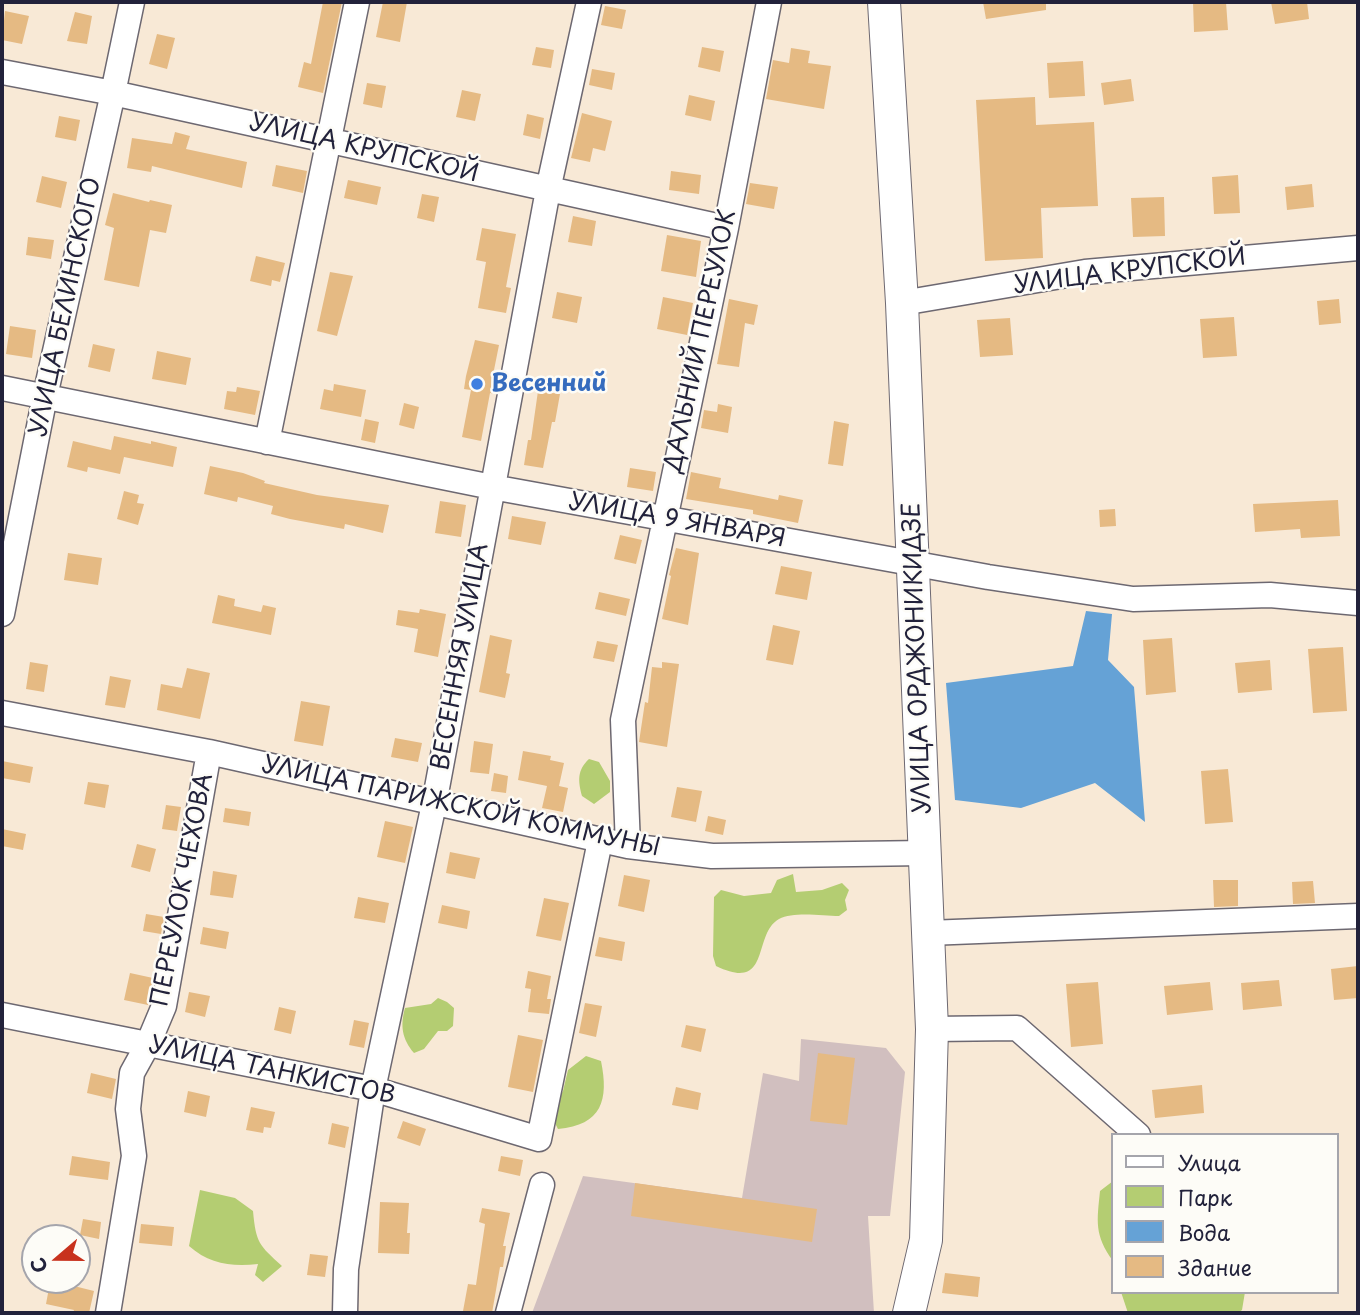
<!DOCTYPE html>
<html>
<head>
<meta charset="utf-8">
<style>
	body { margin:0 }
	#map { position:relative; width:1360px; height:1315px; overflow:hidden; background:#f8e9d6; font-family:"Playpen Sans",sans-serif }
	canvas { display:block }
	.frame { position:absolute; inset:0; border:4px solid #22223b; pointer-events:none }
	.legend { position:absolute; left:1111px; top:1133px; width:228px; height:161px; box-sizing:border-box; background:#fdfcf7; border:2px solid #a5a5ac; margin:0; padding:9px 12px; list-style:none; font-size:21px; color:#22223b }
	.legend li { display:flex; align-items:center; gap:14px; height:35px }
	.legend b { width:35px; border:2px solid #a5a5ac }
	.north { position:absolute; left:21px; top:1224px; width:70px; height:70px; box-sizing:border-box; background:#fdfcf7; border:2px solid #a5a5ac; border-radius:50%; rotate:250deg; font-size:19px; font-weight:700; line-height:28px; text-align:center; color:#22223b }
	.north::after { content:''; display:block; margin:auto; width:24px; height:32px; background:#c8321e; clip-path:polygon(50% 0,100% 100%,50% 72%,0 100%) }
</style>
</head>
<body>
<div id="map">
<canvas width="1360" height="1315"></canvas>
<div class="frame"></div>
<ul class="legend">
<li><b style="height:9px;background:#fff"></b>Улица</li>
<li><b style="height:19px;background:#b4cd72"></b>Парк</li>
<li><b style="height:19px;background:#65a2d6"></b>Вода</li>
<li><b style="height:19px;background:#e5ba83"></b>Здание</li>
</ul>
<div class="north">С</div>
</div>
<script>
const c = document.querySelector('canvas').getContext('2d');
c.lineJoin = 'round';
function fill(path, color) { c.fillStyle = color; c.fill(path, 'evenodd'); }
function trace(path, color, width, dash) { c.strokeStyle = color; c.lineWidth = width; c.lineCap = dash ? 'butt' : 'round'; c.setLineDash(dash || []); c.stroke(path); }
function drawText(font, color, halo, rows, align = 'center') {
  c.font = font + ' "Playpen Sans",sans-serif'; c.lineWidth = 5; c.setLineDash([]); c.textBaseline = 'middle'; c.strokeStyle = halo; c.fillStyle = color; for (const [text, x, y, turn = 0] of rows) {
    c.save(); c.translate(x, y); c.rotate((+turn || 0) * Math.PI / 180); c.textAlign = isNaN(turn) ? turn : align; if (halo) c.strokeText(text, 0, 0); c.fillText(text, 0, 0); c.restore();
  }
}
fill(new Path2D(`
	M801,1039L886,1048L905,1072L890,1216H868L874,1313H532L583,1176L742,1198L763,1073L799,1081Z`), '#d1bfbf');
fill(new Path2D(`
	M589,759L599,762L610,781V792L594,804L582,796C578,781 577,770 589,759Z
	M793,874L796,892L822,890L842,883L849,890L845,900L847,910L839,916C823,916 794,911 779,919C752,934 772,993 716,966L713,956L714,897L721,890L744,896L771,893L777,880Z
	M438,998L447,1002L454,1008L453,1026L447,1031H438L424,1049L414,1053C402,1039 400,1026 405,1008L431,1004Z
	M586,1056L601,1061C609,1100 602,1125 558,1129L553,1119L554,1107L563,1091L568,1070Z
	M1113,1181V1261C1094,1235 1097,1221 1100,1191Z
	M200,1190L235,1198L253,1211C256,1243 259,1245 282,1266L263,1282L255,1275L258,1264C232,1267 209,1264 189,1246Z
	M1121,1292H1245L1242,1310L1238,1313H1128Z`), '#b4cd72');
fill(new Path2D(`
	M1086,611L1112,614L1108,660L1134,687L1145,822L1095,783L1021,808L955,800L946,683L1073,666Z`), '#65a2d6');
fill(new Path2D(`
	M323,2H342L323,93L298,87L304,62L311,64Z
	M383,2H407L400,42L376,37Z
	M983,2H1046V10L986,19Z
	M1193,2H1226L1228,30L1194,32Z
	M1271,2H1307L1309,19L1275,24Z
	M605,6L626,10L622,29L601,25Z
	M5,11L29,16L22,44L2,40Z
	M75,12L92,16L87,44L67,41Z
	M157,34L175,38L167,69L149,64Z
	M536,47L554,50L551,68L532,65Z
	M702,47L724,51L720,72L698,67Z
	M791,48L810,51L808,63L831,66L824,109L766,99L773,60L789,63Z
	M1083,61L1085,96L1049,98L1047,63Z
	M592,69L615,73L612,90L589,85Z
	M1131,79L1134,101L1104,105L1101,83Z
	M367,83L386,86L382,108L363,104Z
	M462,90L481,94L475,121L456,117Z
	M689,95L715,101L711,121L685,115Z
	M1035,97L1036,125L1094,122L1098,206L1041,208L1043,258L985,261L976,100Z
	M582,113L612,121L605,151L593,148L590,162L571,158Z
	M527,114L544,118L540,139L523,135Z
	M59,116L80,120L76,141L55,137Z
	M175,132L190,136L186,149L247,162L242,188L152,166L151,172L127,168L132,138L172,144Z
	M276,165L307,171L303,193L272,186Z
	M671,171L701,175L699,194L669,190Z
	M1238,175L1240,213L1214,214L1212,177Z
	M42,176L67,182L61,208L36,202Z
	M348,180L381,187L377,205L344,198Z
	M750,183L778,187L774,209L746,204Z
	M1312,184L1314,207L1287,210L1285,187Z
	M113,193L149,202L150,200L172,205L166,233L150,230L139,287L104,280L114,228L105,225Z
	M422,194L439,197L434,222L417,218Z
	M1164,197L1165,236L1133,237L1131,198Z
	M573,216L596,221L592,246L568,242Z
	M482,228L516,234L506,287L511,288L506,313L478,308L486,262L476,260Z
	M667,235L701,241L696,277L661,271Z
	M28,237L54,240L51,259L26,255Z
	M256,256L285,263L280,282L272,280L271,286L250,281Z
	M330,272L353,276L337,336L317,331Z
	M557,292L582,297L577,323L552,318Z
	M663,297L693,303L687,335L657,329Z
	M729,299L758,305L754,325L745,323L739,367L717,364Z
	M1339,299L1341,323L1319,325L1317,301Z
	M1234,317L1237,356L1203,358L1200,319Z
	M1010,318L1013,355L980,357L977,320Z
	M10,326L36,330L32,358L6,354Z
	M475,340L499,345L492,380H498L495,394L490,393L481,441L462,437L471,390L464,389L466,376Z
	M93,344L115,349L110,372L88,367Z
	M157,351L191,358L186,385L152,379Z
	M334,384L366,390L361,417L320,409L324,389L333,391Z
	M237,387L260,391L255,415L224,409L227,391L236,392Z
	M538,391L560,394L555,422H552L543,468L524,465L528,440H531Z
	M404,403L419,407L414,429L399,425Z
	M718,404L732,407L728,433L701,428L704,410L717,412Z
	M365,419L379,422L375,443L361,440Z
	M834,421L849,424L843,466L828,464Z
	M114,436L151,444V441L177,447L173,467L124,457L120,474L88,467L87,472L67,467L73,441L111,450Z
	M210,466L243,473L265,481L264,483L317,495L389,505L383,533L345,524L344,529L290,519L271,514L273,506L238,497L237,502L204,494Z
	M630,468L656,472L653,491L627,487Z
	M691,472L721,478L719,488L778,500L779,495L803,500L798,523L753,514V510L686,499Z
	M124,491L139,495L137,503L144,504L138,525L117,519Z
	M1338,500L1340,536L1301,538L1300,529L1255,532L1253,504Z
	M440,501L466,505L461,537L435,533Z
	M1115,509L1116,526L1100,527L1099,510Z
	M512,516L546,522L541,545L508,539Z
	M620,535L642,540L636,564L614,559Z
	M676,548L699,553L688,625L662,619L671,576L669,575Z
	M68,553L102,558L98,585L64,580Z
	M781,566L812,572L807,600L775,594Z
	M599,592L630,599L626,616L595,609Z
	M218,595L235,599L234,606L261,612L263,605L276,608L271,635L212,623Z
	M420,609L446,614L438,657L414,652L418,629L396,625L398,610L419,613Z
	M773,625L800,631L793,665L766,660Z
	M490,635L512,640L506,673L510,674L505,698L479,692Z
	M1172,638L1176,692L1146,695L1143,640Z
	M597,641L618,645L614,662L593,658Z
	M1343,647L1347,711L1313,713L1308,649Z
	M1270,660L1272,690L1238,693L1235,663Z
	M30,662L48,665L44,692L26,689Z
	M662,662L679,664L667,747L639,742L645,702L648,703L652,667L662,668Z
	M187,668L210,673L200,719L157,710L161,684L182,688Z
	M110,676L131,680L125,708L105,705Z
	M301,701L330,706L323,746L294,741Z
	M395,738L422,743L418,762L391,757Z
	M474,741L493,744L489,774L470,772Z
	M523,751L551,756L550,760L564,763L559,786L568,788L563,812L542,808L547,786L518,780Z
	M2,761L33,767L30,783L2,778Z
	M1228,769L1233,822L1205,824L1201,771Z
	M494,773L508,776L506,793L491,791Z
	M88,782L109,785L105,808L84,804Z
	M677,787L702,791L696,822L671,817Z
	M166,805L181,807L177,831L162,829Z
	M225,808L251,812L249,826L223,822Z
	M708,816L726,820L723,835L705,831Z
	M385,821L413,827L405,863L377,857Z
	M2,829L26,834L23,850L2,846Z
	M137,844L156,849L150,872L131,867Z
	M450,852L480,858L475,879L446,873Z
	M213,871L237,875L233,898L210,895Z
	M624,875L650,880L644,912L618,906Z
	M1213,880H1238V906L1214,907Z
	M1313,881L1315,903L1293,904L1292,882Z
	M358,897L389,903L385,923L354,918Z
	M544,898L569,903L561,941L536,936Z
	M442,905L470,911L467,929L438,923Z
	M146,914L164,917L161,934L143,931Z
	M203,927L229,932L226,949L200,944Z
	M599,937L625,942L622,961L595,956Z
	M1358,966V998L1334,1000L1331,969Z
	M528,971L551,976L547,999H551L549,1014L528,1012L531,989L525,988Z
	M130,973L153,978L148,1005L124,1000Z
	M1279,980L1282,1006L1243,1010L1241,983Z
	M1098,982L1103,1044L1071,1047L1066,984Z
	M1210,982L1213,1010L1167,1015L1164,986Z
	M189,992L210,996L205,1017L185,1012Z
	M585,1003L602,1006L596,1037L579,1033Z
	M279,1007L296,1011L291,1034L274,1030Z
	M354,1020L369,1023L364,1048L349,1045Z
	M686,1025L706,1029L701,1052L681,1047Z
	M518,1035L543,1040L533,1092L508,1087Z
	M818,1053L855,1058L847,1125L810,1121Z
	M91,1073L116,1079L112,1099L87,1093Z
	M1202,1085L1204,1113L1155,1118L1152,1090Z
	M676,1087L701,1093L698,1110L672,1105Z
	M188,1091L210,1096L206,1117L184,1112Z
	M251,1107L275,1112L271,1128L264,1127L263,1133L246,1130Z
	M403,1121L426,1129L420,1146L397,1138Z
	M332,1123L349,1127L345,1148L328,1144Z
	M72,1156L110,1162L108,1180L69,1175Z
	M501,1156L523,1160L520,1176L498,1171Z
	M635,1183L817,1209L812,1242L631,1216Z
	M380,1202L409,1203L407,1233H410L409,1254L378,1253Z
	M482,1208L510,1213L503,1246H506L503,1267H500L492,1313L463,1311L468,1284L476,1285L485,1224L479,1222Z
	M83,1219L101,1222L99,1239L80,1235Z
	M141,1224L174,1227L172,1246L139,1243Z
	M310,1254L328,1256L325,1277L307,1275Z
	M945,1273L980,1277L978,1297L942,1293Z
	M70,1285L94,1291L89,1313H73L74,1310L46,1304L49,1288L68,1292Z`), '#e5ba83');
const minor = new Path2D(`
	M2,72L113,93L726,228
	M902,303L1085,272L1358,248
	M2,388L492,487L988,577L1133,599L1270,595L1358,603
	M267,442L357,2
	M2,614L45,396L113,93L132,2
	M2,713L209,752L628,846L712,856L925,853
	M628,846L623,720L726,228L769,2
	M928,933L1358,916
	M2,1015L373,1089L539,1139L600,841
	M932,1029L1017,1028L1138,1135
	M108,1313L134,1156L128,1109L132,1073L148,1044L164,1006L209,752
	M345,1313L346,1269L373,1089L434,804L548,190L589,2
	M508,1313L542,1185`);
const major = new Path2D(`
	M884,2L902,303L932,1029L926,1240L909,1313`);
trace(minor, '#6d6871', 27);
trace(major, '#6d6871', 34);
trace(minor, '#fff', 24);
trace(major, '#fff', 32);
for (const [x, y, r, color] of [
	[477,384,7,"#3f7fe0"]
]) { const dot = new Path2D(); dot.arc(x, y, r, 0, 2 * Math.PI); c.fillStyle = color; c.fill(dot); trace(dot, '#fdfcf7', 2.5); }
drawText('24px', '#22223b', '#fdfcf7', [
	["УЛИЦА КРУПСКОЙ",364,149,13],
	["УЛИЦА КРУПСКОЙ",1130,272,-7],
	["УЛИЦА БЕЛИНСКОГО",66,307,-78],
	["ДАЛЬНИЙ ПЕРЕУЛОК",701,341,-78],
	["УЛИЦА 9 ЯНВАРЯ",677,521,10],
	["ВЕСЕННЯЯ УЛИЦА",461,657,-80],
	["УЛИЦА ОРДЖОНИКИДЗЕ",918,658,-92],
	["УЛИЦА ПАРИЖСКОЙ КОММУНЫ",461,807,12],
	["ПЕРЕУЛОК ЧЕХОВА",183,890,-79],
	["УЛИЦА ТАНКИСТОВ",272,1071,12]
]);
drawText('bold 24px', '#366cbe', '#fdfcf7', [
	["Весенний",491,384]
], 'left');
</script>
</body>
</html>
